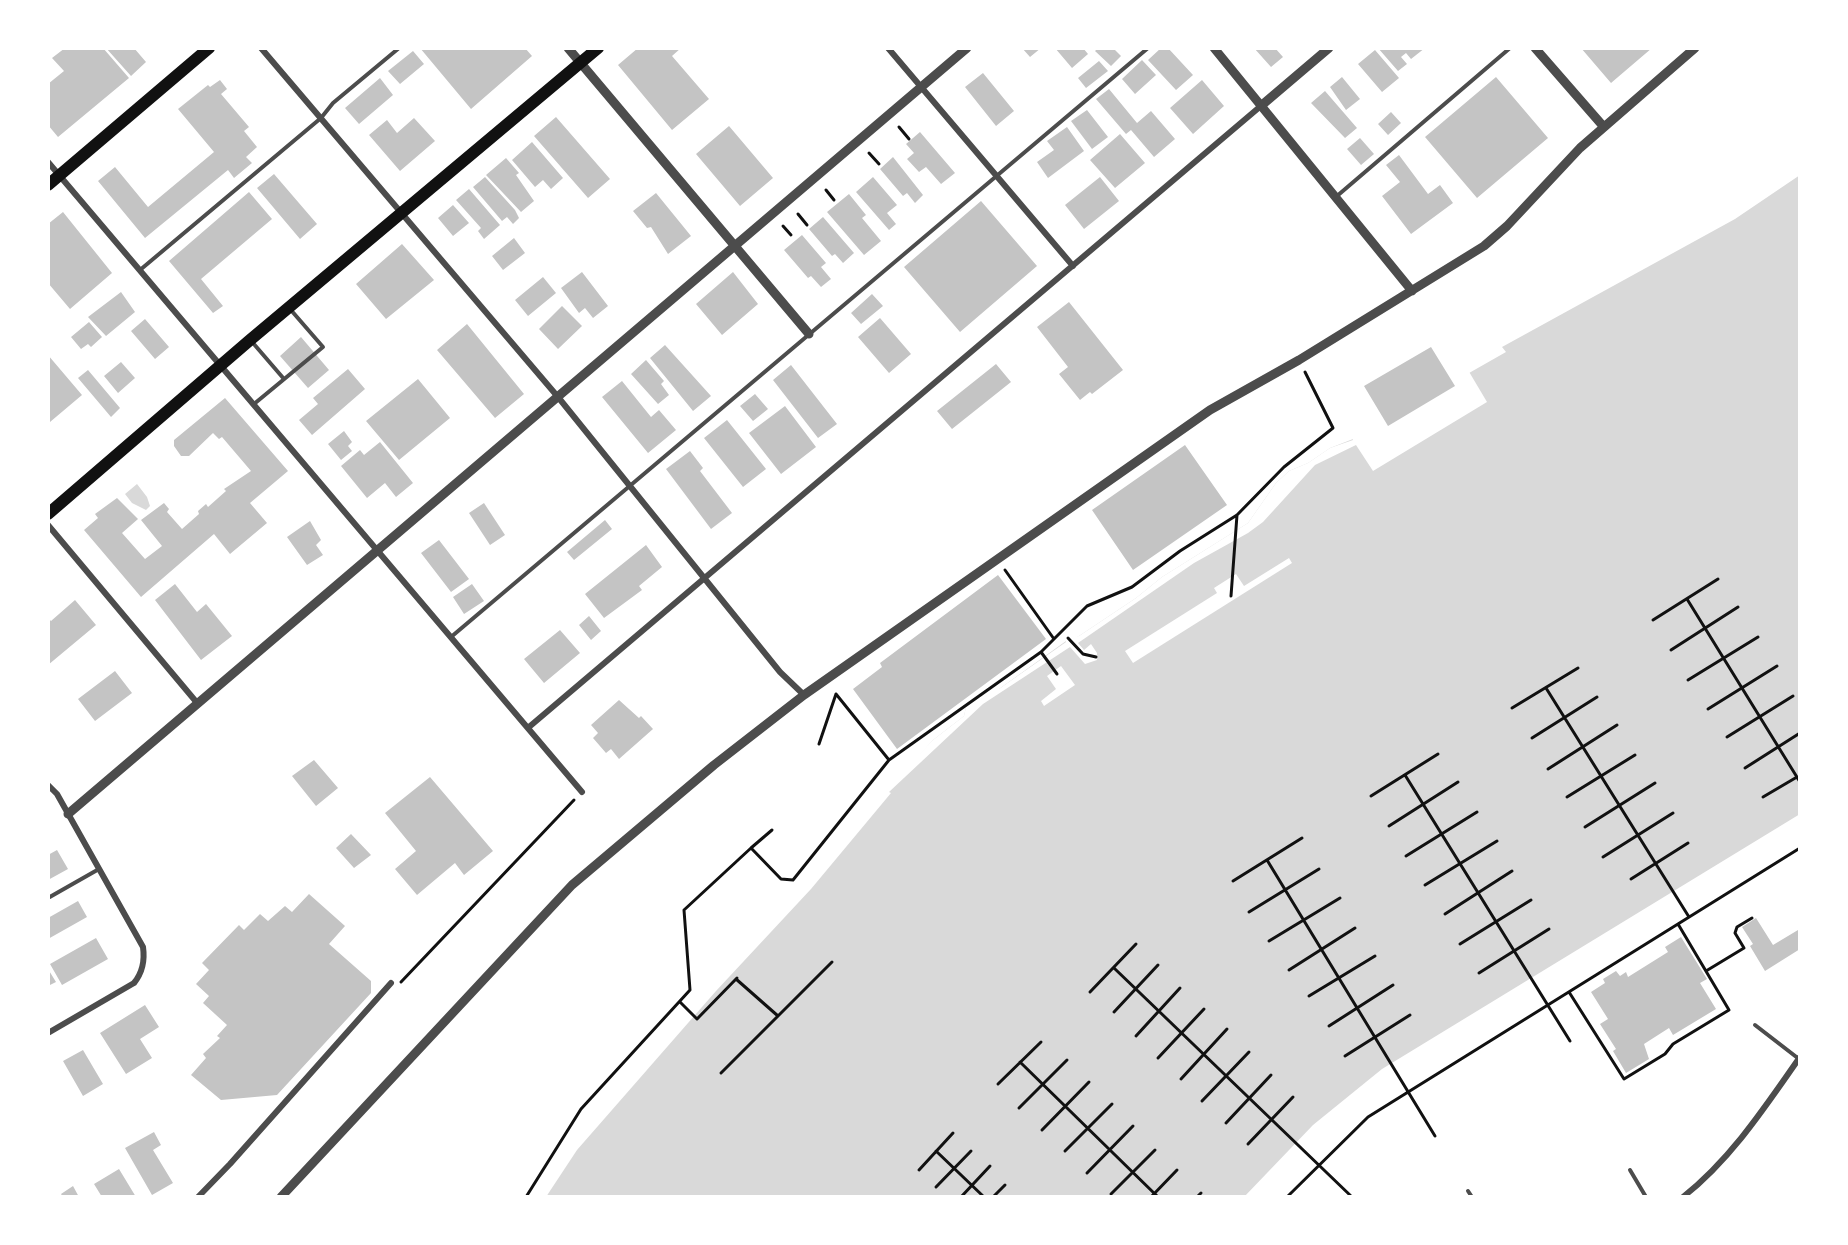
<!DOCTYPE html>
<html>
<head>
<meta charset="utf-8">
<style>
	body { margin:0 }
	#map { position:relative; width:1848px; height:1245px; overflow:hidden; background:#fff; font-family:Montserrat,sans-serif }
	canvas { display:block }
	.frame { position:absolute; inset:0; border:50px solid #fff; pointer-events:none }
</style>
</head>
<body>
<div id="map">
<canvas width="1848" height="1245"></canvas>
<div class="frame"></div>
</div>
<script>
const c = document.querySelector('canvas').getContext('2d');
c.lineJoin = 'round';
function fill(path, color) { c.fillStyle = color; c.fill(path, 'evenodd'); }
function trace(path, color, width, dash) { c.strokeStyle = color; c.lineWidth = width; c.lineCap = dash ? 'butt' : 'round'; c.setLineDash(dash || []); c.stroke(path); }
fill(new Path2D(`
	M1800,175V826L1352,1098L1255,1197H542L569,1147L933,740L964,716L966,707L991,689H999L1066,641L1079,636L1136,598L1162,577L1248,523L1276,483L1289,471L1308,463L1330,448L1353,439L1506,352L1502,347L1735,219Z
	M137,484L147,497L150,506L146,510L132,503L125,494Z`), '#d9d9d9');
fill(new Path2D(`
	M1468,370L1487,402L1373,471L1356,445L1315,465L1263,522L1248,533L1194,563L1078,643L1084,650L1091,644L1097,653V660L1085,664L1070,647L983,704L889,792L891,793L811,889L716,991L577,1150L546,1197H539L573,1138L683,1012L808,876L883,788L886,789L933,740L964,716L966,707L991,689H999L1066,642L1065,638L1079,636L1136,598L1162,577L1248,523L1276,483L1289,471L1308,463L1330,448L1353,440L1352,437Z
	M1289,558L1292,563L1133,663L1125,651L1217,593L1214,588L1236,574L1244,586Z
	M1061,666L1075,685L1044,706L1041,701L1056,689L1047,676Z
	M1800,814V829L1354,1101L1302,1150L1260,1197H1244L1313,1125L1382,1069Z`), '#fff');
fill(new Path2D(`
	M65,48H103L129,78L58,137L48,125V84L64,71L52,58Z
	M106,48H134L146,62L131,76Z
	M420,48H525L532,56L471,109Z
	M638,48H681L672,56L709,99L672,130L618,65Z
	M1022,48H1041L1030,57Z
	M1055,48H1083L1088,54L1072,68Z
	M1098,48H1113L1121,56L1111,66L1095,51Z
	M1161,48H1168L1193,75L1176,90L1148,60Z
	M1254,48H1275L1283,57L1271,67Z
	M1378,48H1425L1411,59L1406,53L1401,57L1407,64L1398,71Z
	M1581,48H1652L1611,83Z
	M1375,50L1399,78L1382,92L1358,64Z
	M413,51L424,64L400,84L388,71Z
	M1142,60L1156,75L1135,94L1122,79Z
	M1099,61L1108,71L1086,88L1078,78Z
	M983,73L1014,111L996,126L965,87Z
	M1342,77L1360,99L1346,110L1330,87Z
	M1496,77L1548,138L1477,198L1425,137Z
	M380,78L393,95L359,124L345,108Z
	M220,80L227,89L221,94L249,127L244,131L257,147L246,157L252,163L234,178L228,170L145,238L98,181L115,167L148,207L214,152L178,109L208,85L210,87Z
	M1202,80L1224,106L1193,134L1170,108Z
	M1109,89L1137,123L1151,111L1175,139L1154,157L1131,130L1126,134L1096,99Z
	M1325,91L1357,128L1345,138L1311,103Z
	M1087,110L1108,137L1092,149L1071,121Z
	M1391,112L1401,123L1388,135L1378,124Z
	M556,117L610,179L588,198L534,136Z
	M414,118L435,141L400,171L369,135L387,120L397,133Z
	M729,126L773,178L740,206L696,154Z
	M1067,127L1084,151L1048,178L1037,162L1054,150L1047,141Z
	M920,132L955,173L941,184L926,167L919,172L907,159L914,153L906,144Z
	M1120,134L1145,163L1115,188L1090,160Z
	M1360,138L1374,154L1361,165L1347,149Z
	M532,142L563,178L551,189L543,180L535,187L512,160Z
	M1399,155L1428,194L1440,185L1453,203L1411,234L1382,196L1400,182L1386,165Z
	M893,157L923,195L915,203L907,193L903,196L880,169Z
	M506,158L519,173L516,175L534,201L521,212L486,175Z
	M274,174L317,224L300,239L257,188Z
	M485,177L515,210L519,218L513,224L507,217L502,221L473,187Z
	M873,177L897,205L887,213L896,224L889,230L856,192Z
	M1100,177L1119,201L1084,229L1065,205Z
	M469,189L500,225L484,239L478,231L481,228L456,200Z
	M249,192L272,219L201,279L223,306L213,313L169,261Z
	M656,193L691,236L668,254L651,227L647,228L633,211Z
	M849,194L866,215L862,218L881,241L864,255L827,212Z
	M981,201L1037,266L960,332L904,267Z
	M453,205L469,223L453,236L438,218Z
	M63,212L112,273L70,309L48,283V224Z
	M823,217L854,253L843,263L835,254L832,256L809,229Z
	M802,235L826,263L821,267L831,279L821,287L811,276L808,278L784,250Z
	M514,238L525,253L503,270L492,256Z
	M402,244L434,280L386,319L356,284Z
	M582,272L608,306L593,318L585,308L579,313L561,288Z
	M733,272L758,304L722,335L696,304Z
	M543,277L556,293L528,316L515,300Z
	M121,292L135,312L106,336L88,317Z
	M872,294L883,306L861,324L851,313Z
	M1069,302L1123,370L1092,394L1090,392L1080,400L1059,374L1068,367L1037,327Z
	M562,306L582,326L558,349L539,329Z
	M880,318L911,354L889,373L858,337Z
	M145,319L169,347L155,359L131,331Z
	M89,322L102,337L91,347L88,344L81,349L71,337Z
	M467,324L524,394L495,418L437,350Z
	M301,337L329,370L308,388L280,356Z
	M665,345L711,396L693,411L650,358Z
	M1431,347L1455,386L1388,426L1364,386Z
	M48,355L82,395L50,422L48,420Z
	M646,360L664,381L661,384L669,395L658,404L631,374Z
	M121,362L135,378L118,393L104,376Z
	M996,364L1011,382L952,429L937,411Z
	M791,365L837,424L818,438L773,380Z
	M348,369L365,389L312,435L299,420L318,404L313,398Z
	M88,370L120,408L111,417L78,378Z
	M418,379L450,418L399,460L366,421Z
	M622,381L651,417L659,410L676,430L648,453L602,397Z
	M755,394L768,409L753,421L740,406Z
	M225,398L288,471L250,503L267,523L230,554L214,534L141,597L84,530L98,518L95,514L117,498L138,519L122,533L145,559L162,546L141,520L164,503L169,509L167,512L182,529L199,514L198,511L206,504L208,507L226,491L224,489L251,471L222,437L219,439L213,433L189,456H181L174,446V440Z
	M785,406L816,447L781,474L749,433Z
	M727,420L766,469L743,487L704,438Z
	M344,431L352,442L348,446L352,451L341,460L328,444Z
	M380,442L413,483L396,497L385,483L367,498L341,466L360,450L364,455Z
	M1185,445L1227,505L1133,570L1092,510Z
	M690,451L703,468L700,471L732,513L711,529L666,469Z
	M484,503L505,535L490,545L469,513Z
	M605,520L612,529L574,560L567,552Z
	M310,521L321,540L316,545L323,555L307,565L287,537Z
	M439,540L469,579L451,592L421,553Z
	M646,545L662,567L639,586L642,590L604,618L585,594Z
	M998,575L1046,639L897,749L853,689L882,667L880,663Z
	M175,584L197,612L206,604L232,636L201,660L155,600Z
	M472,584L484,601L464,614L453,597Z
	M75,600L96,625L48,665V618L51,621Z
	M589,616L601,631L591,640L579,625Z
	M560,630L580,653L544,683L524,659Z
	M115,671L132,693L95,721L78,699Z
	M619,700L639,718L641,716L653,729L619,759L611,749L606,753L593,738L598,733L591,725Z
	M314,760L338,788L316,806L292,776Z
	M430,777L493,851L464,875L455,863L417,895L395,869L416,851L385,813Z
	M351,834L371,855L354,868L336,848Z
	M57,850L68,869L48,880V855Z
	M309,894L345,926L329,944L371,981V993L277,1095L221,1100L191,1075L206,1058L203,1054L220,1038L217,1036L227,1025L203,1003L209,996L196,984L209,970L202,963L239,925L244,930L260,914L268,921L285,906L292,912Z
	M78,901L87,917L48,939V918Z
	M1756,918L1773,945L1798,930L1800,933V949L1765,971L1750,946L1753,944L1742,927Z
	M1681,937L1707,979L1700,983L1716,1009L1673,1035L1669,1028L1644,1044L1649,1059L1626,1073L1613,1051L1616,1049L1600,1024L1608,1019L1591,992L1605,983L1603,979L1616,971L1620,976L1626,972L1628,977L1668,952L1665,947Z
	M96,938L108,959L62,985L50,964Z
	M48,969L56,982L48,986Z
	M145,1005L159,1027L140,1039L152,1058L126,1074L100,1033Z
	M83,1050L103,1084L83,1096L63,1061Z
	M154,1132L161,1145L153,1150L173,1183L152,1195L125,1148Z
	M119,1169L136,1197H102L94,1184Z
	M73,1186L79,1197H63L61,1194Z`), '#c4c4c4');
trace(new Path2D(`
	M899,127L909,139
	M869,153L879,164
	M826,190L834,200
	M798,214L807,225
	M783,226L791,235
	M1005,570L1054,639
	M1231,596L1237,515
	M1687,599L1800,782
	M1653,620L1718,579
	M1068,638L1083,654L1096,657
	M1671,650L1738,607
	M1041,652L1057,674
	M1688,680L1758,637
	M1546,688L1689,917
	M836,694L889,760
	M1512,708L1578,668
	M1708,709L1777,666
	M1727,737L1793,696
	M1532,738L1597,697
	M819,744L836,694
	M1745,768L1800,733
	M1548,769L1617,725
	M1405,775L1570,1041
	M1371,796L1438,754
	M1567,797L1635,755
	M1763,797L1797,777
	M1389,826L1458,782
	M1585,827L1655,783
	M751,848L772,830
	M1406,856L1477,812
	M1603,857L1673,813
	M1267,860L1435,1136
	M1631,879L1688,843
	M1233,881L1302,838
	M1425,885L1497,841
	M1249,912L1319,869
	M1445,914L1512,871
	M1269,941L1340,898
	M1460,944L1531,900
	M1114,968L1352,1197
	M1289,970L1355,928
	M1706,971L1744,948L1735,933L1737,927L1752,918
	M1479,973L1549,929
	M736,979L778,1016
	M401,982L574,800
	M1090,992L1136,944
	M1569,992L1624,1079L1665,1054L1673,1044L1729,1010L1678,924
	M1309,996L1375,956
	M680,1002L697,1019L737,978
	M1114,1012L1158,965
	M1329,1026L1393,985
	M1136,1036L1180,988
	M1345,1056L1410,1015
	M1158,1058L1204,1009
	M1020,1062L1158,1197
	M721,1073L832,962
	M1181,1079L1227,1029
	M998,1084L1041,1042
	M1202,1101L1249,1052
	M1019,1108L1067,1060
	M1226,1123L1271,1075
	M1042,1130L1089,1082
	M1248,1144L1293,1097
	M936,1151L984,1197
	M1065,1151L1112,1104
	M919,1170L953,1133
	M1087,1173L1133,1126
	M936,1187L971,1151
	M1111,1194L1155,1150
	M526,1197L581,1109L690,990L684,910L751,848L781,879L793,880L889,760L1041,652L1087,606L1132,587L1180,551L1237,515L1284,467L1333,428L1305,372
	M961,1197L990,1166
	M993,1197L1005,1185
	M1151,1197L1177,1170
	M1197,1197L1201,1193
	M1287,1197L1368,1117L1800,848`), '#111', 3);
trace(new Path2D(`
	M1337,196L1510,48
	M140,270L321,118L333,103L399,48
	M253,343L284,379
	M254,404L323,347L290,309
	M451,637L1148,48
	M48,898L99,869
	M1755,1025L1799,1059
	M1630,1170L1646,1197
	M1468,1191L1472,1197`), '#4c4c4c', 4);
trace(new Path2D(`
	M261,48L558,397L780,672L804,695
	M888,48L1073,266
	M48,162L582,792
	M48,525L198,704
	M529,727L1262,105
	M48,785L57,794L143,947C145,961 143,972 134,983L48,1033
	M198,1197L230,1164L391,983
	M1683,1197C1731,1159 1765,1107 1800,1057`), '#4c4c4c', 6);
trace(new Path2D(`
	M568,48L809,334
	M1214,48L1412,291
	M1535,48L1603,126
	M1262,105L1329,48
	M68,814L967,48
	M281,1197L572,885L714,765L804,695L1210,410L1299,360L1484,246L1507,226L1580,148L1695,48`), '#4c4c4c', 9);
trace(new Path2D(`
	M48,185L209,48
	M48,514L250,340L598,48`), '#111', 12);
</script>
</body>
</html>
